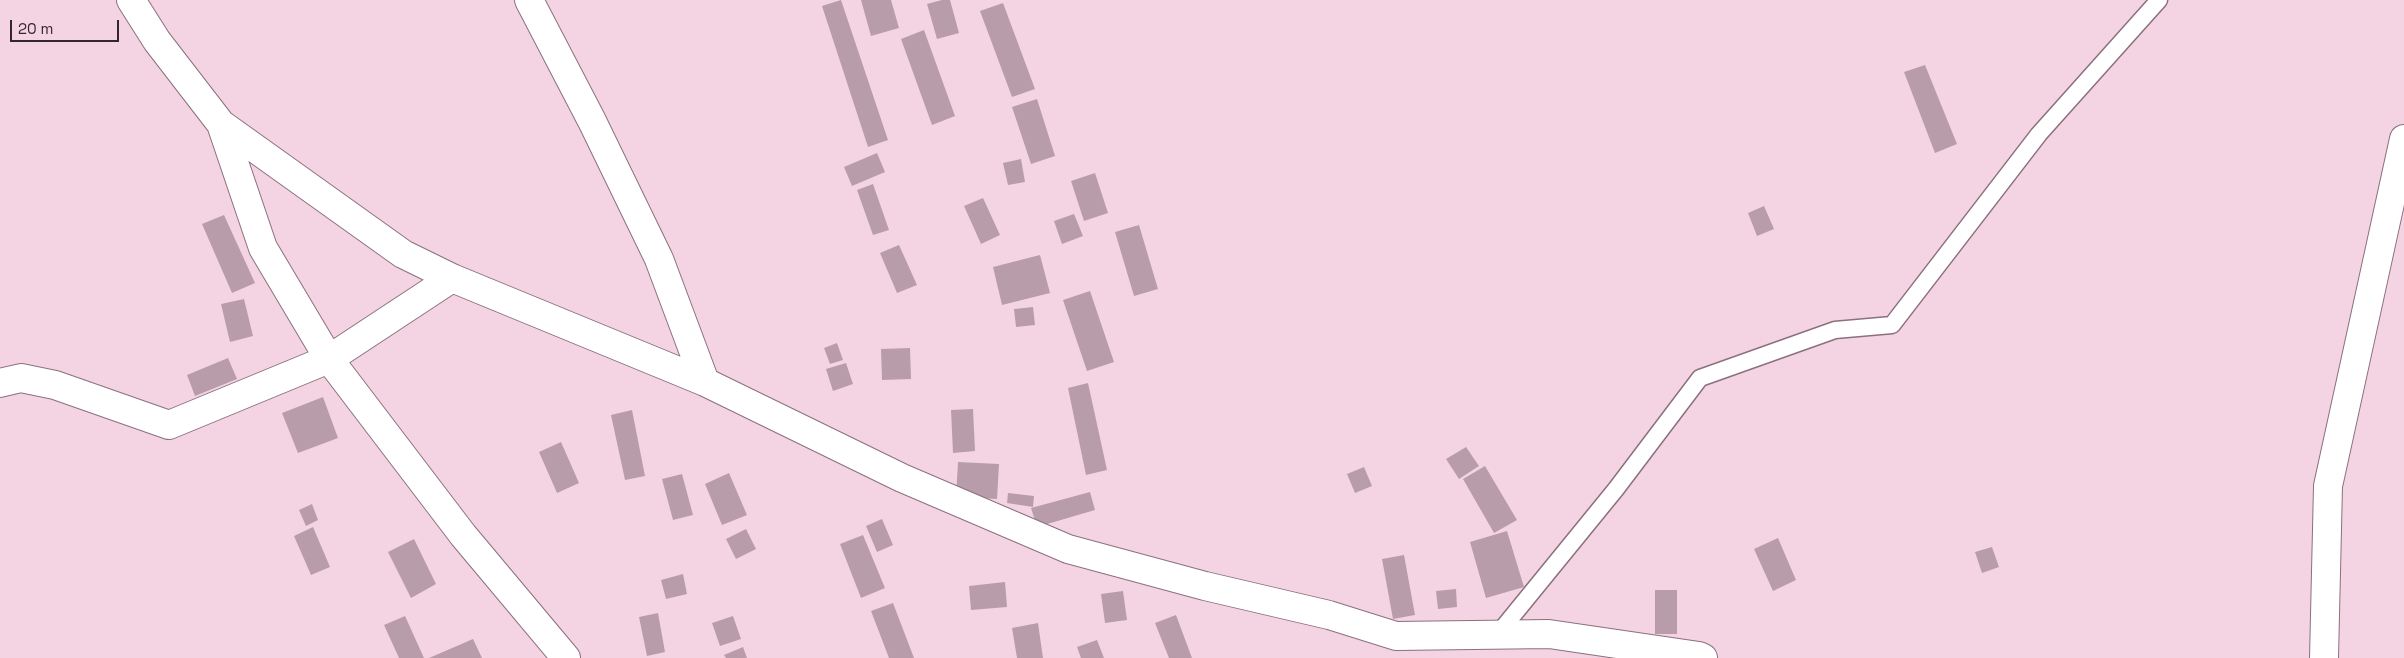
<!DOCTYPE html>
<html>
<head>
<meta charset="utf-8">
<style>
	body { margin:0 }
	#map { position:relative; width:2404px; height:658px; overflow:hidden; background:#f4d4e3; font-family:"Space Grotesk",sans-serif }
	canvas { display:block }
	.scale { position:absolute; left:10px; top:20px; width:109px; height:22px; box-sizing:border-box; border:2px solid #32272c; border-top:0; padding-left:6px; font-size:15px; line-height:18px; white-space:nowrap; color:#32272c; -webkit-text-stroke:4px #f4d4e3; paint-order:stroke }
</style>
</head>
<body>
<div id="map">
<canvas width="2404" height="658"></canvas>
<div class="scale">20 m</div>
</div>
<script>
const c = document.querySelector('canvas').getContext('2d');
c.lineJoin = 'round';
function fill(path, color) { c.fillStyle = color; c.fill(path, 'evenodd'); }
function trace(path, color, width, dash) { c.strokeStyle = color; c.lineWidth = width; c.lineCap = dash ? 'butt' : 'round'; c.setLineDash(dash || []); c.stroke(path); }
fill(new Path2D(`
	M841,0L888,140L868,147L822,6Z
	M861,0H891L899,28L871,36Z
	M942,0H950L959,33L937,39L927,4Z
	M1003,3L1035,89L1012,97L980,11Z
	M924,30L955,116L932,125L901,39Z
	M1925,65L1957,144L1935,153L1904,72Z
	M1037,99L1055,156L1031,164L1012,107Z
	M877,153L885,172L852,186L844,167Z
	M1021,159L1025,182L1008,185L1003,163Z
	M1095,173L1108,213L1084,221L1071,181Z
	M873,184L889,230L873,235L857,190Z
	M983,198L1000,235L981,244L964,206Z
	M1764,206L1774,229L1757,236L1748,213Z
	M1074,214L1083,236L1062,244L1054,221Z
	M224,215L255,283L232,293L202,224Z
	M1139,225L1158,289L1134,296L1115,232Z
	M899,245L917,285L897,293L880,253Z
	M1040,255L1050,293L1002,305L993,267Z
	M1090,291L1114,362L1087,371L1063,300Z
	M244,299L253,336L230,342L221,304Z
	M1033,307L1035,325L1016,327L1014,309Z
	M837,343L843,360L830,364L824,348Z
	M910,348L911,379L882,380L881,349Z
	M228,358L237,379L195,396L187,375Z
	M846,363L853,384L833,391L826,369Z
	M1088,383L1107,470L1086,475L1068,388Z
	M323,397L338,438L298,453L282,413Z
	M973,409L975,451L953,453L951,410Z
	M632,410L645,476L625,480L611,415Z
	M561,442L579,483L557,493L539,452Z
	M1466,447L1479,466L1459,479L1446,459Z
	M958,462L999,464L997,499L956,497Z
	M1485,466L1517,520L1494,533L1463,479Z
	M1364,467L1372,486L1355,493L1347,474Z
	M729,473L747,515L722,525L705,484Z
	M682,474L693,515L673,520L662,479Z
	M1090,492L1095,510L1037,527L1031,508Z
	M1008,493L1034,496L1033,507L1007,503Z
	M312,504L318,520L306,526L299,510Z
	M882,519L893,545L877,552L866,526Z
	M313,527L330,567L311,575L294,536Z
	M746,529L756,549L736,559L726,539Z
	M1507,531L1524,587L1486,598L1470,542Z
	M863,535L885,588L861,598L840,544Z
	M1778,538L1796,580L1773,591L1754,549Z
	M414,539L436,584L411,598L388,552Z
	M1992,547L1999,567L1982,573L1975,552Z
	M1404,555L1415,615L1393,619L1382,559Z
	M683,574L687,594L666,599L661,580Z
	M1005,582L1007,607L971,610L969,586Z
	M1456,589L1457,607L1438,609L1436,591Z
	M1655,590H1677V634H1655Z
	M1123,591L1127,620L1105,623L1101,594Z
	M893,603L914,658H889L871,611Z
	M658,613L665,652L647,656L639,617Z
	M1176,615L1192,658H1169L1155,623Z
	M405,616L424,658H399L384,625Z
	M733,616L741,639L720,646L712,623Z
	M1038,623L1043,658H1017L1012,628Z
	M473,639L482,658H429Z
	M1097,640L1104,658H1081L1077,647Z
	M743,647L747,658H726L724,655Z`), '#b99ca9');
const lane = new Path2D(`
	M1497,635L1616,489L1700,378L1835,330L1892,325L2039,134L2159,0`);
const street = new Path2D(`
	M131,0L157,41L221,124L403,254L452,278L705,382L902,478L1068,549L1205,586L1329,615L1396,636L1549,634L1699,656L1703,658
	M529,0L592,121L659,259L705,382
	M221,124L263,248L329,359L463,535L566,658
	M0,383L21,378L55,385L169,425L329,359L452,278
	M2324,658L2328,486L2404,139`);
trace(lane, '#8b707d', 19);
trace(street, '#8b707d', 30);
trace(lane, '#fff', 16);
trace(street, '#fff', 28);
</script>
</body>
</html>
